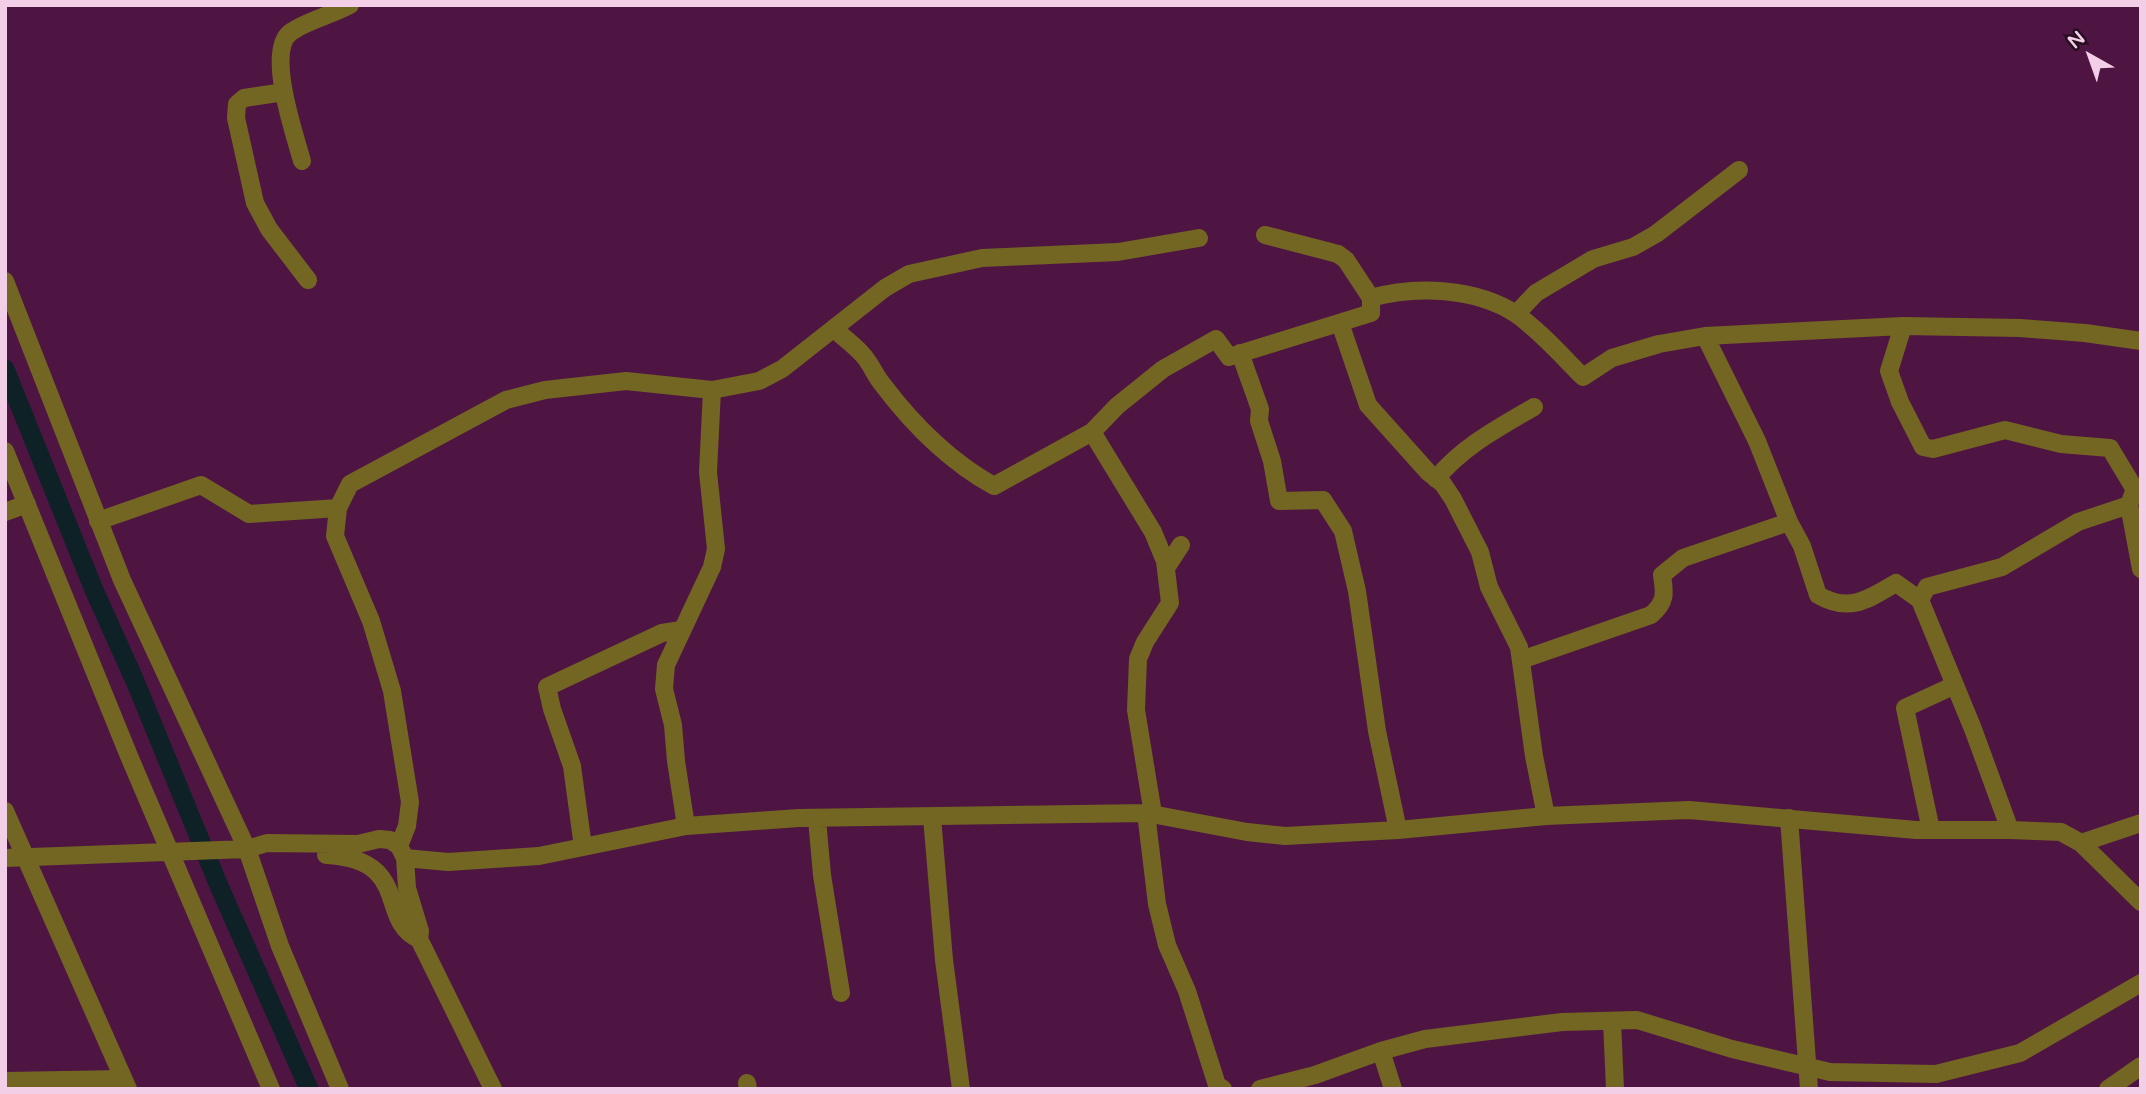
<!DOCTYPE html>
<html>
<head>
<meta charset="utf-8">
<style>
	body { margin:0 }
	#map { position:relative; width:2146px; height:1094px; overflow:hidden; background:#4f1542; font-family:"Varela Round",sans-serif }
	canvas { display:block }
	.frame { position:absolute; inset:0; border:7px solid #f3cee7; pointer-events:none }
	.north { position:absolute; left:2055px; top:21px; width:70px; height:70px; -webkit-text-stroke:5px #270d20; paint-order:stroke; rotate:320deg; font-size:19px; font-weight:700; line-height:28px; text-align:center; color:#f3cee7 }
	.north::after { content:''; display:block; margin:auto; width:24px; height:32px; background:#f3cee7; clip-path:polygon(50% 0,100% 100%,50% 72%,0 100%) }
</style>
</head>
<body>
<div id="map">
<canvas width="2146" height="1094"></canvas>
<div class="frame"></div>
<div class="north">N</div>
</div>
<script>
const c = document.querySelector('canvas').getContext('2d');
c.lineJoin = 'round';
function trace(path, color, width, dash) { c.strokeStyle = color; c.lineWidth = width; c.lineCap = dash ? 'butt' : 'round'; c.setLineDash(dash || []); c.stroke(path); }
trace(new Path2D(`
	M5,369L94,590L135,681L219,886L309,1089`), '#0e2126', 19);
trace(new Path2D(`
	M284,92L244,98L237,104L236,118L255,203L269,229L308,280
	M302,161C295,135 265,50 291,32C308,20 332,15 350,5
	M1265,235L1338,254L1346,260L1371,298
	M5,281L122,580L247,849L280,946L340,1089
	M1516,314L1536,293L1593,259L1633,247L1656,234L1739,170
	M1340,323L1368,405L1428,472L1443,484L1453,499L1480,552L1489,587L1519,647L1534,756L1546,816
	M834,329C843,337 854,345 862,354C871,363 875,376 883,385C914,426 949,461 994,486L1092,432L1117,406L1163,369L1216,339L1229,357L1371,313V298C1416,285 1476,288 1516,314C1540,331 1562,356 1583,377L1612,358L1659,344L1705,336L1903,326
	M1705,336L1757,441L1789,522L1802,546L1818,595C1849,613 1867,600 1896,583L1920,600
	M1240,353L1260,409L1259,421L1272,461L1279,501L1323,500L1343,531L1357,591L1377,731L1398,830
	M1092,432L1153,532L1165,561L1170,603L1145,642L1138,659L1136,710L1153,814
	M5,451L129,756L271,1089
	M1436,479C1462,447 1498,428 1534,407
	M2134,488L2110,448L2061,444L2005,430L1933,449L1923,447L1900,402L1889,371L1903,326L2020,328L2085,333L2141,341
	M2133,494L2129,505L2141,569
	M5,512L27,504
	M98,521L201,485L249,514L338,508
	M1166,568L1181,545
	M1521,660L1651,615C1666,602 1665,594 1662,575L1683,558L1789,522
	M5,811L128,1089
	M1146,813L1157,904L1167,945L1187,991L1217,1085L1223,1089
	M932,817L944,960L961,1089
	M1789,818L1809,1089
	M817,819L822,875L841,993
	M686,826L676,761L673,725L664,689L666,665L712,567L716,549L708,472L712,390L759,381L782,369L885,288L909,274L982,258L1118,252L1199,238
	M1931,830L1905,708L1955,685
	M2010,830L1973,729L1920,600L1927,587L2002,567L2078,522L2129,505
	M2081,843L2141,823
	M399,846L407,826L410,802L392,691L371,621L335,536L338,508L350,484L506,400L545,390L626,381L712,390
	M583,847L572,766L552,709L547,687L662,633L681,630
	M326,855C412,859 377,921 419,939
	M5,858L247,849L267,843L358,844L379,839L390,840L399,846L405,858L407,888L420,931L419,939L493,1089
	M405,858L448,862L539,856L686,826L799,818L1146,813L1247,832L1285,836L1398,830L1546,816L1689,810L1916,830H2010L2061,832L2081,843L2141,902
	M1612,1021L1615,1089
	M1381,1051L1393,1089
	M5,1081L123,1079
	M747,1083L748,1089
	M1260,1089L1315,1075L1381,1051L1425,1039L1562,1022L1637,1020L1732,1049L1830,1072L1936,1074L2020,1053L2141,983
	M2108,1089L2141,1066`), '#736522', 18);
</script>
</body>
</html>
